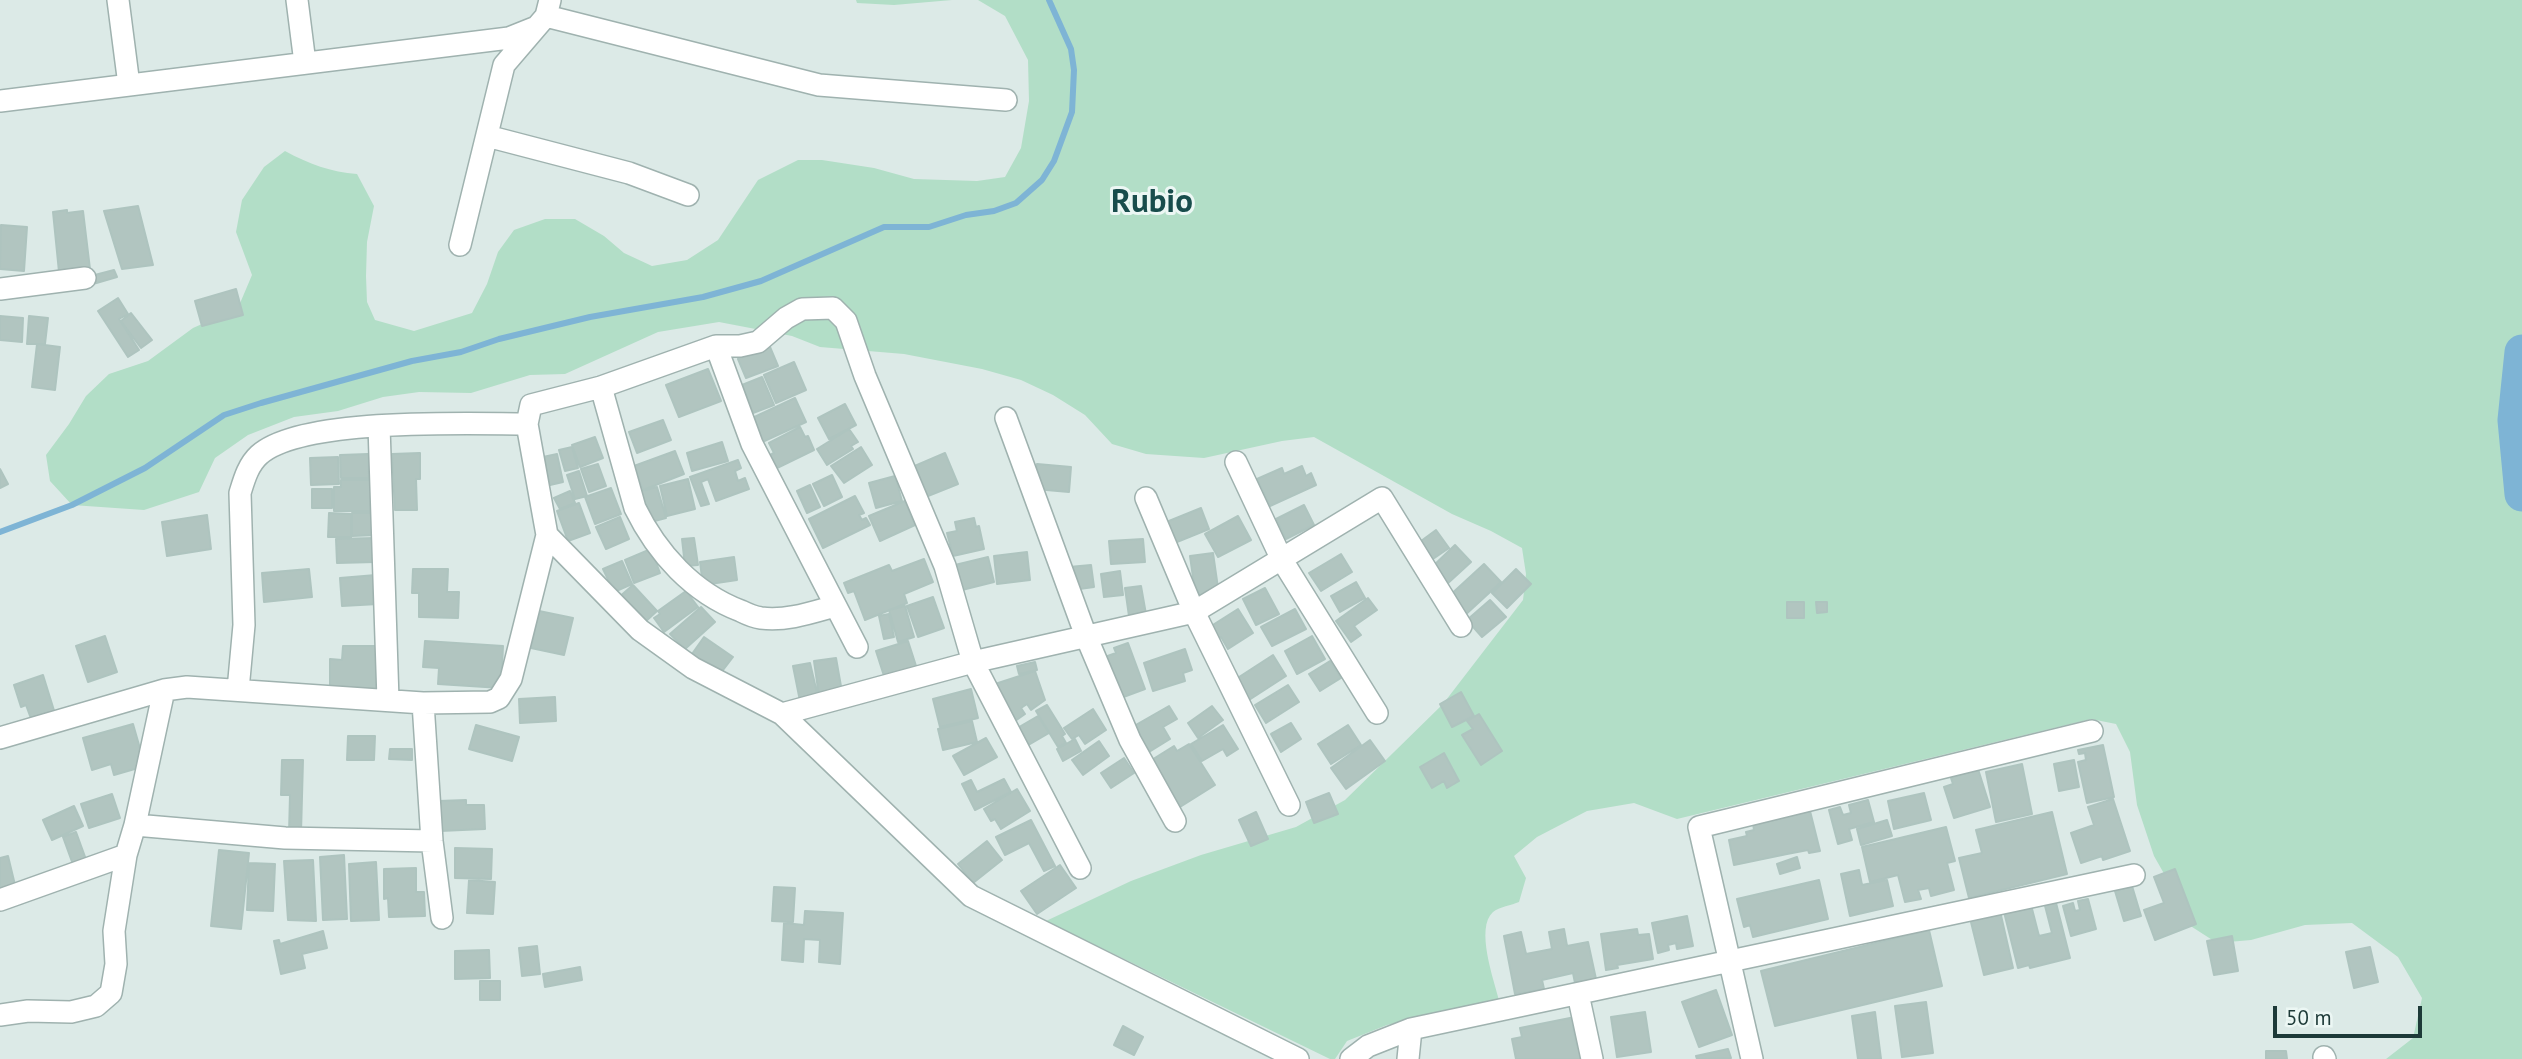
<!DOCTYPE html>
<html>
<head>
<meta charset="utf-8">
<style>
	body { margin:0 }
	#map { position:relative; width:2522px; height:1059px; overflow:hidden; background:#dceae7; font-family:"PT Sans",sans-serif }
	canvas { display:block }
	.scale { position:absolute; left:2273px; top:1006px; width:149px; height:32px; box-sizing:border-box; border:4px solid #1d3a38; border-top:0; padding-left:9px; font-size:21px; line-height:24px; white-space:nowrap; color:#1d3a38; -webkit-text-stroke:5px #ecf7f4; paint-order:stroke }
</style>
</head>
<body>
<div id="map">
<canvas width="2522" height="1059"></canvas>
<div class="scale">50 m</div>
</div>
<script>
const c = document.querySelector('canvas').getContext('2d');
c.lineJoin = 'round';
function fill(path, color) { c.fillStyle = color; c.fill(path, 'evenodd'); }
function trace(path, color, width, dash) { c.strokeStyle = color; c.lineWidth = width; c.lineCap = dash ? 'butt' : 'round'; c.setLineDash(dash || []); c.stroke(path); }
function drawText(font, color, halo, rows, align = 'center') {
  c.font = font + ' "PT Sans",sans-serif'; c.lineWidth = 6; c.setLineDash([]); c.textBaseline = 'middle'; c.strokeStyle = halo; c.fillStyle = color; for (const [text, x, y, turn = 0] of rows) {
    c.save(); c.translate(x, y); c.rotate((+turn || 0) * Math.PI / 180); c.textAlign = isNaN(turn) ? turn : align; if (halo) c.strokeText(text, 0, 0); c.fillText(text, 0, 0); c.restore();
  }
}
fill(new Path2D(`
	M856,0H952L894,5L857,3Z
	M978,0H2522V1059H2386L2413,1038L2422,998L2398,957L2352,923L2305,925L2251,940L2217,943L2189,925L2175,893L2154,856L2137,805L2130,752L2116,724L2091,719L1677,819L1634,803L1587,811L1537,837L1514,856L1526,878L1519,902C1512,905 1499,907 1493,912C1475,928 1494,980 1499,1000L1387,1025L1347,1041L1335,1059H1330L1046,921L1131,881L1201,855L1296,827L1345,800L1443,704L1523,600L1526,574L1522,548L1491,531L1452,514L1314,437L1282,441L1204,458L1146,454L1112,444L1085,415L1053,395L1021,380L982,369L904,354L820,347L792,336L719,322L658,332L565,374L530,375L471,393L419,392L383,397L338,411L294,417L248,435L215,458L199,492L144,510L72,505L50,481L46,455L69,424L86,396L109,374L148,361L193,328L238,308L252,275L236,232L242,200L264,167L285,151C309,164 331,172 357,174L374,206L367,242L366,276L367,302L375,320L414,331L472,313L487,284L498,252L514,230L545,219H575L604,236L624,253L652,266L687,260L718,240L758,180L798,160H822L874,168L914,179L977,181L1005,177L1021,148L1029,101L1028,60L1005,16Z`), '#b2dec7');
trace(new Path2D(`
	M0,532L72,505L145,468L224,415L261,403L412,361L461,352L499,339L590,317L703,297L761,281L884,227H929L966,215L994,211L1016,203L1042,180L1054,161L1072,112L1074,70L1071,49L1049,0`), '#7eb4d5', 6);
trace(new Path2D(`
	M2522,352L2515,420L2522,494`), '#7eb4d5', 35);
const building = new Path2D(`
	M138,206L153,265L122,269L104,211Z
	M67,210V213L83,211L90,269L59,272L53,212Z
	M1,225L27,227L24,271L0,269Z
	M114,270L117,277L93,284L91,276Z
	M236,289L243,315L202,326L195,301Z
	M118,298L128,314L119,319L139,350L128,357L98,311Z
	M131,313L152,340L141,348L121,321Z
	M0,316L23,318L22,342L0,340Z
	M29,316L48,318L45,344H27Z
	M37,344L60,347L55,390L32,387Z
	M770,347L778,366L746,378L738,359Z
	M794,362L806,390L776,403L764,375Z
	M708,369L721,401L679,417L666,385Z
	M762,377L774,405L753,413L742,385Z
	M795,398L806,422L760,443L748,420Z
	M845,404L856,425L829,439L818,418Z
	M663,420L671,440L637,453L629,432Z
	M800,427L805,437L808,436L814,450L777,468L770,455L774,453L769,443Z
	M849,429L858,442L851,446L853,449L827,465L817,449Z
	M595,437L603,458L580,467L572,445Z
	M722,442L728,461L692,471L687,453Z
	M572,447L578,468L565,471L559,450Z
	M861,447L872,465L844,483L831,466Z
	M675,451L684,474L643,490L634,466Z
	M420,453V479H416L417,510H395L392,454Z
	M945,453L958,484L923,498L918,486L922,485L917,473L913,475L910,468Z
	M368,454L369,478H341L340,455Z
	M557,454L563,482L550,485L543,457Z
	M338,457L339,484L311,485L310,458Z
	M738,460L741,468L735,471L738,481L745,478L749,489L716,501L708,479L701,482L709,504L701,506L690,477Z
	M598,464L606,486L589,492L581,469Z
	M1037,464L1071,467L1069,492L1035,489Z
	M1302,466L1306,476L1311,473L1316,485L1270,506L1257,479L1282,468L1284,474Z
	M0,469L8,484L0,488Z
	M579,471L587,496L575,499L567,475Z
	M832,475L842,497L824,506L813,484Z
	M895,476L902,501L876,508L869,483Z
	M688,479L695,509L667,516L660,486Z
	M341,480H371V511H334V487H341Z
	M810,485L820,507L807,513L797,491Z
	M657,487L666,518L647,523L638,492Z
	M611,488L621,514L595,524L585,497Z
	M312,489H332V508H312Z
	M570,491L575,503L560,509L554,498Z
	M855,496L864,513L859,515L862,520L866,518L870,525L823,548L809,519Z
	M905,501L915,525L880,541L869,516Z
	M579,503L590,533L568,541L557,511Z
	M1304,505L1314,525L1286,539L1276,519Z
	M1201,508L1209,529L1172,544L1164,523Z
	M329,513L351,514V537H328Z
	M352,513H375L376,535L352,536Z
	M207,515L211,549L167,556L162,522Z
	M1238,516L1251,540L1218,557L1205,534Z
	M620,517L629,539L606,549L596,527Z
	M974,518L976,527L979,526L984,549L953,556L947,533L957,531L955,522Z
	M1436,530L1449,548L1430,561L1417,544Z
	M375,538V562L337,563L336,539Z
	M694,538L698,565L685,566L682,539Z
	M1143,539L1145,562L1111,564L1109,541Z
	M1455,545L1471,562L1447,584L1431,568Z
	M651,549L660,573L634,583L625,560Z
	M1027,552L1030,580L997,584L994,556Z
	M1213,553L1219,595L1196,598L1190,556Z
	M1341,554L1352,572L1321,591L1309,573Z
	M734,557L737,580L703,585L700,562Z
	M988,557L994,582L962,590L955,565Z
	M924,559L933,582L904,594L907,603L865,620L854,591L848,593L844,583L889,565L892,571Z
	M622,561L632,584L614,592L603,569Z
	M1484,564L1501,582L1464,616L1447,598Z
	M1091,565L1094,587L1072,590L1069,567Z
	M309,569L312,597L264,602L262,573Z
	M413,569H448L447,592H459L458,618L419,617V593H412Z
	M1516,569L1531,584L1507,608L1492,593Z
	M1120,571L1123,595L1104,597L1101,574Z
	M376,575L378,604L342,606L340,578Z
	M1356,582L1365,598L1340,612L1331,596Z
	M633,585L657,611L645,622L618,598Z
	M1141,586L1147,620L1130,623L1125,588Z
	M1265,588L1279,614L1256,625L1243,599Z
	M686,591L698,607L664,632L654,618L660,614L658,611Z
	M933,597L944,628L918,637L907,606Z
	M1368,598L1377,610L1354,626L1361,635L1351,642L1336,621Z
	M1490,600L1506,617L1482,637L1467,620Z
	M1787,602H1804V618H1787Z
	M1816,602H1827V612L1817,613Z
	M905,606L914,637L898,642L889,610Z
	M701,607L715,622L685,649L670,634Z
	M1238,609L1253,633L1228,649L1221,637L1216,640L1208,628Z
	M1295,609L1306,629L1272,646L1261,627Z
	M539,611L573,618L564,655L531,648Z
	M889,614L894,637L884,639L879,616Z
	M105,636L117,672L88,682L76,646Z
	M1312,636L1325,659L1297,674L1285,651Z
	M704,637L733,657L720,674L692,654Z
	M425,641L503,646L501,688L438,684L439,668L423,667Z
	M908,641L917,669L885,679L876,651Z
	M1128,643L1145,689L1118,699L1102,658L1116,653L1114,648Z
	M343,646H380V691L330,690V659L342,660Z
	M1185,649L1192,670L1183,673L1185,681L1153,691L1144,663Z
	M1273,655L1286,676L1249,700L1236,679Z
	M836,658L842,692L819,696L814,661Z
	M1330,661L1341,678L1320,691L1309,674Z
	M1035,662L1037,670L1019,674L1017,666Z
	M810,663L818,697L800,701L793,666Z
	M1035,671L1045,700L1031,710L1027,704L1021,708L1025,714L1008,726L992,685Z
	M43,675L56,717L33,724L26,705L21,707L14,685Z
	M1288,685L1299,702L1266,723L1255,705Z
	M971,689L978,718L940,727L933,699Z
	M1461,692L1474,716L1452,727L1440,704Z
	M555,697L556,721L520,723L519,699Z
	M1047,705L1065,734L1062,736L1066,743L1058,747L1036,711Z
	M1169,706L1177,719L1163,727L1170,739L1149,752L1134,726Z
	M1212,706L1223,720L1198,738L1188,723Z
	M1093,709L1106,730L1085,744L1079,735L1072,739L1064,728Z
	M1479,714L1502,751L1481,765L1462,735L1473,729L1467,721Z
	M1038,716L1049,733L1025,747L1014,730Z
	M972,721L977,742L943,750L938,729Z
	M1291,723L1301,739L1281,752L1271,734Z
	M133,724L145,766L114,775L111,764L92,770L83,738Z
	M476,725L519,737L512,761L469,749Z
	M1223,725L1238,749L1227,756L1223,749L1202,761L1191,744Z
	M1348,725L1361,745L1331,764L1318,744Z
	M348,736H375L374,760H347Z
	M986,738L997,757L964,775L953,756Z
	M1075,739L1081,751L1063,761L1057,749Z
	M1370,740L1385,761L1346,789L1331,768Z
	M1099,741L1109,756L1083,775L1072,760Z
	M1189,744L1215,785L1180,807L1150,761L1174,746L1177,751Z
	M2103,745L2114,797L2087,803L2078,762L2086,760L2085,753L2079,754L2078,750Z
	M390,749H412V760L389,759Z
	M1444,753L1459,781L1447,788L1444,781L1432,788L1420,767Z
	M1124,758L1134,773L1111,788L1101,773Z
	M282,760H303L301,833H289L290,795H281Z
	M2074,760L2079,787L2059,791L2054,764Z
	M2022,764L2032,814L1996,822L1986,772Z
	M1978,769L1990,807L1954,818L1944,787L1953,784L1951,778Z
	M1004,779L1011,792L975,810L962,784L971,780L977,792Z
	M1017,789L1030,811L1001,829L995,819L991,821L984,809Z
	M1329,793L1338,814L1314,823L1306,802Z
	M1924,793L1931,820L1894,829L1888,801Z
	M112,794L120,818L89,828L81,804Z
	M2113,799L2130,851L2103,860L2102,856L2081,863L2071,833L2094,825L2088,807Z
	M466,800V805H484L485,829L440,831L439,801Z
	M1868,800L1874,822L1849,829L1852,840L1838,844L1829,810L1840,807L1843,815L1851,813L1849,805Z
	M74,806L83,826L52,840L43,820Z
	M1810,811L1820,851L1809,853L1808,850L1787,854L1734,865L1729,840L1747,836L1746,832L1754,830L1753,823Z
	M1256,812L1268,839L1251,846L1239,820Z
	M2052,812L2067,874L1969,898L1959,858L1982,853L1976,830Z
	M1031,820L1055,866L1044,871L1029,843L1005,855L996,837Z
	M1887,820L1892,836L1861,845L1857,829Z
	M1946,827L1955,861L1947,863L1954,890L1931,896L1929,888L1918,890L1921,899L1905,902L1898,875L1870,882L1862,847Z
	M76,832L88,865L75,870L63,837Z
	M987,841L1002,860L973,883L958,864Z
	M455,848L492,849L491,879L455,878Z
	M219,850L249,853L241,929L211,926Z
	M344,855L347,919L323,920L320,857Z
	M8,856L15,885L0,889V858Z
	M1797,857L1800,868L1780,874L1777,864Z
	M313,860L316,921L288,920L284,861Z
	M376,862L379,920L351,921L349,864Z
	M249,863L275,864L273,911L247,910Z
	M1060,865L1076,888L1037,914L1021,891Z
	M416,868V892H424L425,916L389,917L388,898L384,899V869Z
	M2175,869L2196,924L2155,940L2144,910L2164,903L2154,877Z
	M1859,870L1862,885L1887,880L1893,906L1850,916L1841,874Z
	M469,880L495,882L493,914L467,913Z
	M1819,880L1828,919L1753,937L1750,925L1744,927L1737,899Z
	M2132,886L2141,916L2124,921L2115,891Z
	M774,887L795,888L793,922L772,921Z
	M2054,895L2070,958L2030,968L2029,965L2018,968L2003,908L2030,901L2039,936L2052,933L2043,898Z
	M2088,899L2096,929L2071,936L2063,906L2073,903L2075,911L2080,910L2078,901Z
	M805,911L843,913L840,964L819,962L820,940L804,939L803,962L782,960L784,923L804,925Z
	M2000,911L2013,968L1984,975L1970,918Z
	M1687,916L1693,946L1677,949L1676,943L1668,945L1669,950L1658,953L1652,923Z
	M1564,929L1567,946L1588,942L1596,979L1575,983L1573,973L1542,980L1544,989L1515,994L1504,936L1521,932L1526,954L1552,949L1549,932Z
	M1637,929L1638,935L1649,934L1653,959L1617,965L1618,968L1606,970L1601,934Z
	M1929,930L1942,986L1775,1026L1761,971Z
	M323,931L327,948L302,954L305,968L281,974L274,941L279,940L280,944Z
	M2232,936L2238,971L2214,975L2207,941Z
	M537,946L540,974L522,976L519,948Z
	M2370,947L2378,982L2354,988L2346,952Z
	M489,950L490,978L455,979V951Z
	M580,967L582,980L545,987L543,974Z
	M480,981H500V1000H480Z
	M1716,990L1732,1035L1699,1047L1682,1002Z
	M1926,1002L1933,1053L1902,1057L1895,1006Z
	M1645,1012L1651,1052L1617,1057L1611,1017Z
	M1875,1012L1881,1059H1858L1852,1016Z
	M1575,1017L1577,1026L1573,1027L1577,1047L1582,1046L1585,1057L1579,1059H1516L1512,1039L1522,1037L1520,1028Z
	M1123,1026L1143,1037L1134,1055L1114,1045Z
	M1728,1049L1731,1058L1697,1059L1696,1056Z
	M2266,1051H2286L2287,1059H2266Z`);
fill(building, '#b1c5c0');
trace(building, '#aec4bf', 2);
const minor = new Path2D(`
	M118,0L129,85
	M297,0L305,63
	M546,16L819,85L1006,100
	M0,101L509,38L534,28
	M487,136L629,173L688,195
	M460,245L504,65L546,16L550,0
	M0,289L85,278
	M716,346L752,444L857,647
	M601,387L635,508C657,553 693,593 741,611C747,614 754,617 761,618C787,621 810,613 835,606
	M1006,418L1086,636L1130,740L1175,821
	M379,426L388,700
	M1236,462L1282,560L1377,713
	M1146,498L1194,612L1289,805
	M238,690L244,625L240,493C244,480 248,465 259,455C301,417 468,424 527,424
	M423,703L432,841L442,918
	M782,714L973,662L1194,612L1382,498L1461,626
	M0,738L164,690L187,687L423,703L490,702L499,698L511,679L547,535
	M135,825L285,838L432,841
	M1080,868L973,662L945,566L865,376L846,321L833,308L802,309L786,318L758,342L740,346H716L601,387L531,405L527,424L547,535L640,630L693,668L782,714L971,896L1298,1059
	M0,900L126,855
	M1578,994L1592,1059
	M0,1015L28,1011L71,1012L96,1006L111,993L116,964L114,931L126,855L135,825L164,690
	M2324,1057L2325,1059
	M1351,1059L1368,1046L1411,1029L2134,875
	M1408,1059L1411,1029
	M1752,1059L1699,827L2092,731`);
trace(minor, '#9fb2af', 24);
trace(minor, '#fff', 21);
drawText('bold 33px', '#184d4c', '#ecf7f4', [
	["Rubio",1152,203]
]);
</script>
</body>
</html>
